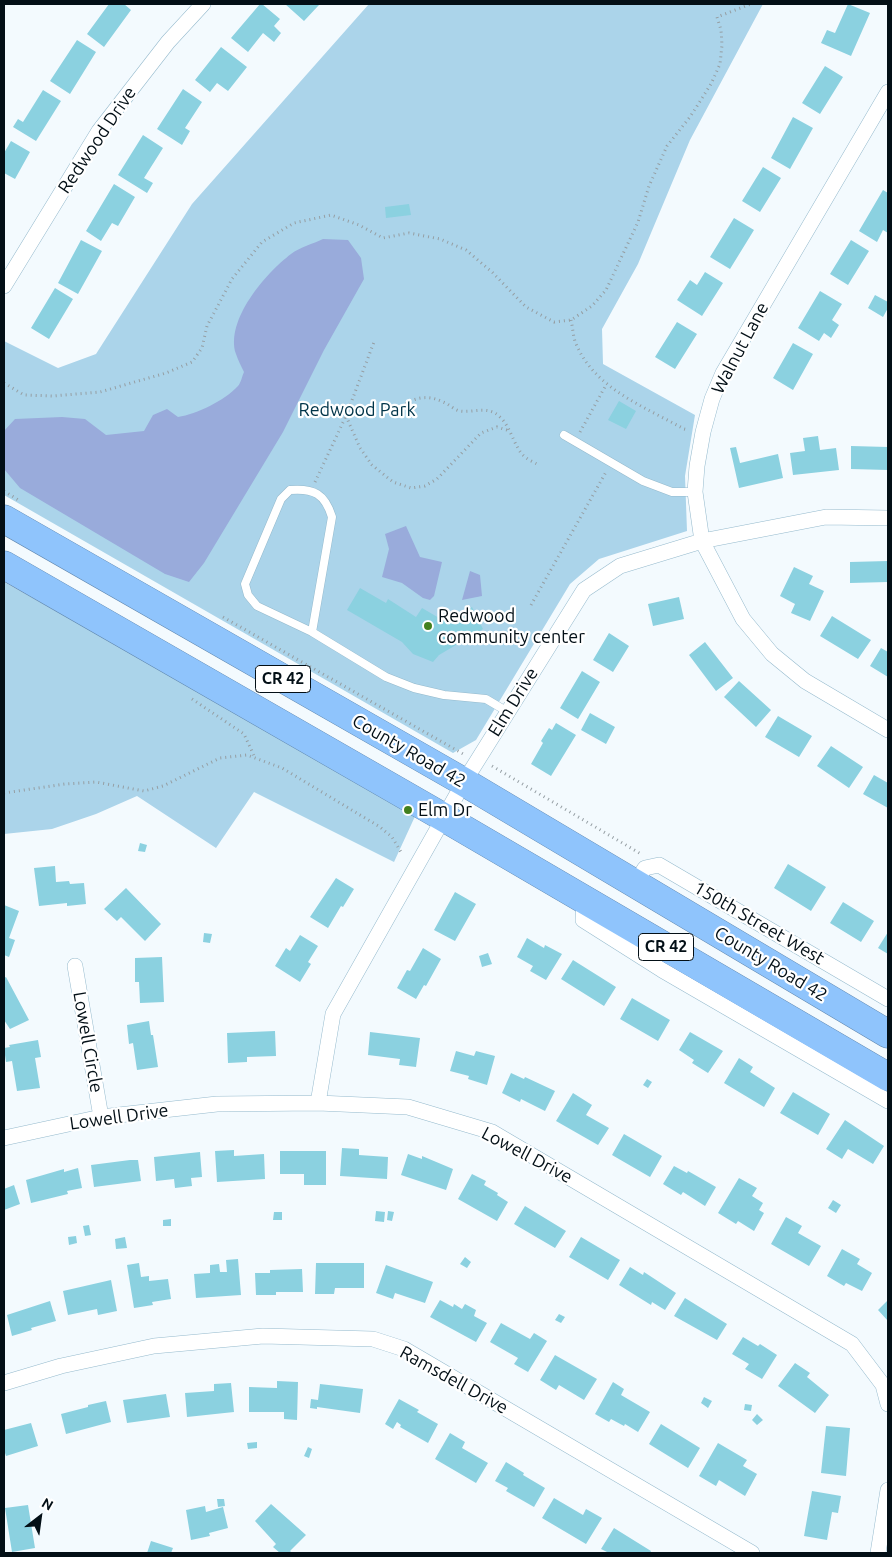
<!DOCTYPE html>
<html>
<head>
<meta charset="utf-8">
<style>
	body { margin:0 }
	#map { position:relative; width:892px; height:1557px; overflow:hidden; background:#f3fafe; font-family:Ubuntu,sans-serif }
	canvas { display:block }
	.frame { position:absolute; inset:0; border:5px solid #030f16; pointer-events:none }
	.north { position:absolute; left:15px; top:1492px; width:50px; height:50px; -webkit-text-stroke:4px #fff; paint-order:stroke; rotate:30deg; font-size:14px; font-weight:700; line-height:20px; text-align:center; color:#030f16 }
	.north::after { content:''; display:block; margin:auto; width:18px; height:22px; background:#030f16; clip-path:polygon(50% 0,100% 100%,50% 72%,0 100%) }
</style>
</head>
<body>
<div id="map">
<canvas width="892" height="1557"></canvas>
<div class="frame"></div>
<div class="north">N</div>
</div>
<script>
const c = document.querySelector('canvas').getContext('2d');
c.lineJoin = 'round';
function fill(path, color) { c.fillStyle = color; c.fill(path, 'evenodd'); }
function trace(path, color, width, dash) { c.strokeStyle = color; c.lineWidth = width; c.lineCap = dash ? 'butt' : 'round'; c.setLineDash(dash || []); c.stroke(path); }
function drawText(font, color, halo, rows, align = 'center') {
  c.font = font + ' Ubuntu,sans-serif'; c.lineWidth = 4.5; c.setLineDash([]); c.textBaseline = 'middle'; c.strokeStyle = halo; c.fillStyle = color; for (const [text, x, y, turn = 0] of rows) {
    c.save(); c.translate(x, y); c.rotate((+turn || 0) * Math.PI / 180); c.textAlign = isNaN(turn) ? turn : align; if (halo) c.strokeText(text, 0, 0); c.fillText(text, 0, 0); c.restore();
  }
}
fill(new Path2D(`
	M369,4H763L690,140L638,264L602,329L603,364L695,415L685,476L687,531L599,559L570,584L476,740L453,753L4,495V341L58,368L96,354L192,204Z
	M4,582L417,812L394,862L254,792L216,848L137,796L96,814L52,829L4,834Z`), '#abd4ea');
fill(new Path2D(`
	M323,239L348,240L361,258L364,279L324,350L283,432L204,563L189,582L165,574L20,488L4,469V431L15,419L62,417L85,419L106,435L144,431L153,415L167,409L178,417C197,414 224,401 238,386C241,383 242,376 244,372C241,366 238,360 236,354C225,320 266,273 291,254C300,247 313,244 323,239Z
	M406,526L420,557L442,562L434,596L430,600L423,598L402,583L382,577L389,549L385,534Z
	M470,571L480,575L482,596L462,600Z`), '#99abdb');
fill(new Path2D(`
	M109,4H124L131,10L104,47L87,34Z
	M260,4H262L280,19L274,26L281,33L274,42L263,33L248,52L231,38Z
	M285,4H317L319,5L304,21Z
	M848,4L870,13L851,56L821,43L827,30L835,33Z
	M77,40L96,52L70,94L50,81Z
	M221,47L247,67L228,91L217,83L210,92L195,80Z
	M825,66L843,77L820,114L802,103Z
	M183,89L202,102L185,128L190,131L182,145L157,129Z
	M43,90L61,101L36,141L13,127L18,119L23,122Z
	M793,117L813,128L790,169L771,158Z
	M143,135L163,148L144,178L153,183L147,193L118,175Z
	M11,141L30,152L15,179L4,173V153Z
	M763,167L781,178L760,212L742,201Z
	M114,184L135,197L118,226L112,223L101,241L86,231Z
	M883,190L888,193V233L883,230L877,242L859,231Z
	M409,204L411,215L386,218L385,207Z
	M734,218L754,230L730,269L710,257Z
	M81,240L102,251L78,294L58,283Z
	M851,240L869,251L848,285L830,274Z
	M705,272L723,283L702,316L677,300L690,280L697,285Z
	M55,288L73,299L49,339L31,328Z
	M820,291L842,304L832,320L839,325L831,338L824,333L819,341L798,328Z
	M875,295L888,302V308L883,317L868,308Z
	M677,322L697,334L675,369L655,357Z
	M793,343L813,354L793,390L773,378Z
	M619,401L636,411L626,429L608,420Z
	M818,436L820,450L836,448L839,470L793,475L790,453L805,451L803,438Z
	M851,446L888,447V470L851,469Z
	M736,447L740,463L778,454L783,478L739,488L730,448Z
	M888,561V582L850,583V562Z
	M794,567L813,576L809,584L824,591L810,621L791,613L795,604L780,596Z
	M360,588L386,603L388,599L416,617L422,608L446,622L472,607L483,629L439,655L433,662L413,654L402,642L347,610Z
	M679,597L684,619L653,626L648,604Z
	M832,616L871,640L858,659L820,636Z
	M609,633L629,646L613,672L593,660Z
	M705,642L733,678L716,691L689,655Z
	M881,648L888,652V677L870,666Z
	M582,671L600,682L578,719L560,708Z
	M739,681L771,710L756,727L724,697Z
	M590,713L615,727L606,744L581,730Z
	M778,716L812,736L799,757L765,737Z
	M556,723L576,735L551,776L531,764L543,743L541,741L549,728L552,730Z
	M831,746L863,767L849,788L817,766Z
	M874,775L888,783V808L863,794Z
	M140,843L147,845L145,852L138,851Z
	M788,864L826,887L811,911L774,888Z
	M55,866L56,882L69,881L70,884L84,883L86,904L67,906V903L39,906L34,868Z
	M336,878L354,889L343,907L341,906L328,928L310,917Z
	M126,888L161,924L145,941L121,917L117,921L104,909Z
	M455,892L476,904L455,941L434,930Z
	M843,902L874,921L861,942L830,923Z
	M4,905L19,911L9,938L15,940L9,957L4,955Z
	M888,932V954L878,948Z
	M204,933L212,934L210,943L203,942Z
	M300,935L318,946L308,962L311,964L300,982L275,966L286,948L290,951Z
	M527,938L544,948L545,945L562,954L546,980L530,971L533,966L517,957Z
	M423,948L441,959L426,986L424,985L416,999L397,988L407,970L410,971Z
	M488,953L492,964L482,967L479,956Z
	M162,957L164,1002L140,1003L139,982H135V958Z
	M573,960L616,987L604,1006L561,979Z
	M6,977L29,1020L10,1029L4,1020V978Z
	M632,998L670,1020L658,1041L620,1019Z
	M149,1021L151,1035H153L158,1067L137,1070L133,1043L129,1044L127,1025Z
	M275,1031L276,1056L247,1057V1062L228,1063L227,1033Z
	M370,1032L420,1038L416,1067L399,1065L400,1059L368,1055Z
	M690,1032L723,1051L708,1073L692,1063L694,1060L679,1050Z
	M38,1040L41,1057L35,1058L40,1088L17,1091L12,1061L6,1062L4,1048L10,1047L9,1045Z
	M456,1051L474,1056L476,1051L495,1056L487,1085L468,1079L469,1076L450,1071Z
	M739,1058L753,1067L750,1072L775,1088L764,1107L724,1083Z
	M511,1073L524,1079L525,1077L555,1091L545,1111L521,1099L520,1102L502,1093Z
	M647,1079L652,1082L648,1088L643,1085Z
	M793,1092L830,1114L818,1135L780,1113Z
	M573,1093L592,1105L586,1115L609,1128L598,1145L556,1121Z
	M845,1120L884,1146L873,1164L848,1149L842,1159L826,1149Z
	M624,1134L662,1156L650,1177L612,1155Z
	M342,1148L359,1149V1155L388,1157L387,1179L340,1176Z
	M234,1150V1156L264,1154L265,1179L217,1182L215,1151Z
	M280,1151H326V1185H304V1174H280Z
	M200,1152L202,1177L191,1178L192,1186L175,1188L174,1179L156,1181L154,1157Z
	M408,1154L422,1159V1156L453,1169L446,1190L401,1175Z
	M130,1160H138L141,1181L94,1187L91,1165Z
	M674,1166L687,1173L688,1171L716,1187L705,1206L683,1192L681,1195L663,1184Z
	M78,1168L82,1188L67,1191L68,1194L31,1203L26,1180L64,1169V1172Z
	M472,1174L486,1181L484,1185L498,1193L497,1195L508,1202L497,1221L458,1199Z
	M739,1178L757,1188L752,1196L763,1203L759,1210L764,1213L754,1231L738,1221L736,1224L718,1213Z
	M14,1185L20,1204L4,1210V1189Z
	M833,1200L841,1205L836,1213L828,1208Z
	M525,1206L566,1231L555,1248L514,1224Z
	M376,1211L385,1212L384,1222L375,1221Z
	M388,1211L394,1212L392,1221L387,1220Z
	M274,1212H282V1220H273Z
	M786,1217L802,1226L798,1233L821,1246L809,1266L771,1244Z
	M171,1219V1226H163V1220Z
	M89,1225L91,1235L85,1236L83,1226Z
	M76,1236L77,1243L69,1245L68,1237Z
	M125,1237L127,1248L116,1249L115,1239Z
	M581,1237L620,1260L608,1280L569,1257Z
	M842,1249L860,1259L857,1264L872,1273L862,1291L846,1283L844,1286L827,1276Z
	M465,1257L471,1262L467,1268L460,1264Z
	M238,1259L241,1295L196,1298L194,1274L210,1273V1265L219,1264L220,1272H227L226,1260Z
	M139,1263L141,1277L149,1276V1281L168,1279L171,1299L152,1302L153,1305L134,1308L127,1265Z
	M316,1263H364V1288H335L334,1294H315Z
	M386,1265L433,1282L425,1303L395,1293L393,1299L376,1293Z
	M630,1267L643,1275L644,1272L676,1293L665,1310L652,1302L651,1305L619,1285Z
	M302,1269L303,1292H276V1295H256L255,1273H270V1270Z
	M111,1280L117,1311L98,1315L97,1309L68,1315L63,1291Z
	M685,1298L727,1324L717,1340L674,1316Z
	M440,1300L453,1307L454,1304L462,1309L465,1304L476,1310L474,1316L487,1323L476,1342L430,1317Z
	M888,1300V1321L878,1310Z
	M50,1301L56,1321L31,1328L32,1330L12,1336L7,1315Z
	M559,1314L565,1317L561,1323L555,1320Z
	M501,1323L530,1339L534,1333L547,1341L528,1372L514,1364L518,1358L490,1342Z
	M743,1337L758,1346L760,1344L777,1355L762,1379L745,1369L749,1364L732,1354Z
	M555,1355L597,1379L584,1400L559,1385L556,1390L540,1380Z
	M795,1363L810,1373L807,1377L829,1395L815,1413L778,1386Z
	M277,1381L298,1382L297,1420L284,1419V1412H249V1387L277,1388Z
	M613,1382L624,1389L621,1395L650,1412L638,1432L625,1424L624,1426L611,1419L609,1422L595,1414Z
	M231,1383L234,1412L187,1417L185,1393L214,1391V1384Z
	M320,1384L363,1389L360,1413L317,1407V1409L310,1408L311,1399L318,1400Z
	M166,1394L170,1417L127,1423L123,1400Z
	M704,1397L712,1401L708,1408L701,1403Z
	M399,1399L419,1410L417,1412L438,1424L428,1443L400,1427L401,1425L397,1422L393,1429L385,1424Z
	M106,1401L111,1422L66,1434L61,1414L88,1407V1405Z
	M745,1404L752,1405L751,1411L744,1410Z
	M757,1414L763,1420L757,1425L752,1420Z
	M31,1423L38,1446L6,1456L5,1453H4V1430Z
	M661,1424L700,1448L688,1468L649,1444Z
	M826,1426L850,1428L846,1476L821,1473Z
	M450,1433L465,1442L462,1448L488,1463L476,1483L435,1459Z
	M257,1442V1448L248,1449L247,1443Z
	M718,1443L747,1460L743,1466L757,1474L745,1496L719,1480L716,1486L699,1476Z
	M308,1447L312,1449L309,1458L304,1456Z
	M506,1462L524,1473L523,1475L545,1488L534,1507L506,1491L508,1488L495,1481Z
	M812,1491L841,1496L838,1513L832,1512L827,1540L804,1536Z
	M554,1498L583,1515L586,1509L602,1518L586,1544L542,1518Z
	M217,1499H224L225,1506L218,1507Z
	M271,1504L306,1535L290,1551L292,1553H280L273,1547L276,1544L255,1521Z
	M28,1505L35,1548L12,1552L5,1508Z
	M205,1506L206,1512L223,1507L228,1528L209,1533L210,1536L191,1540L186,1510Z
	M614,1528L651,1551L650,1553H609L601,1549Z
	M151,1541L173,1548L171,1553H147Z`), '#8bd1e0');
const lane = new Path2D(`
	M564,435L643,481L672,492H695
	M312,632L257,606L248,595L245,584L281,499L290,490C314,488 325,494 332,517L312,632L386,677L414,688L444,695L486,699L508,712`);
const street = new Path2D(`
	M888,92L723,373L712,399L703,432L697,466L695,492L702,541L743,619L772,654L805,681L888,730
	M4,286L99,131L168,42L203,4
	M635,884L645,868L659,865L888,999
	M584,899L583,920L662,970L888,1101
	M75,966L101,1117
	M318,1103L333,1014L464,782L584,590L620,566L702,541L826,517L888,518
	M4,1138L101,1117L217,1104L318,1103L408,1107L492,1132L852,1344L883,1385L888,1404
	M4,1383L61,1366L154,1346L263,1336L373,1339L404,1349L752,1553
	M878,1553L888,1490`);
const highway = new Path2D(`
	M4,519L464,782L888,1034
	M4,565L443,817L888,1077`);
trace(lane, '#95bacd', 9);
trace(street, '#95bacd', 16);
trace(highway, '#5e85ac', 29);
trace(new Path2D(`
	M571,320C573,328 573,339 577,346C596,389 645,407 684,429L688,430
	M4,383L24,395L53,396L100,392L166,373L192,362L202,348L207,326L232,279L262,242L294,223L331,215L359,225L383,238L409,233L440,239L466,250L492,272L526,307L554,322L571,320L592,306L606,290L638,222L649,186L667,146L690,117L711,84L720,64L722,45L721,30L717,17L751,4
	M397,409C412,399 425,393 443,402C449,404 454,410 460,411C474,413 488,405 500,417C511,427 514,447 524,456C527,459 533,462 537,464
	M346,416L360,448L372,465L393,482L411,488L425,486L437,479L481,433L497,427L510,431
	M580,432L606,385
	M315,482L346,416L374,342
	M4,491L20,501
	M531,605L606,472
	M223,617L465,755
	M192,699L244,734L255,758
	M492,766L641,854
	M4,793L65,784L96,782L144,791L163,786L220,758L247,755L282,768L380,827L392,837L401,852`), '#959ea3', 3, [1, 4]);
trace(lane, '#fff', 8);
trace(street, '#fff', 15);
trace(highway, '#8fc4fc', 28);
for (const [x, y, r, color] of [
	[428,626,5,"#42801e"],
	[408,810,5,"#42801e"]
]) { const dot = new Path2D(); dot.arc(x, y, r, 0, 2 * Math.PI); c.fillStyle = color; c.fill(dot); trace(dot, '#fff', 2); }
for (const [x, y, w] of [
	[283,679,55],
	[666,947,55]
]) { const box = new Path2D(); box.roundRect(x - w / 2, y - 13.5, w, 27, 4); c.fillStyle = '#fff'; c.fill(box); trace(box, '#030f16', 1); }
drawText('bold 16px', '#030f16', null, [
	["CR 42",283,679],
	["CR 42",666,947]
]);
drawText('18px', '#030f16', '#fff', [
	["Redwood Drive",97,140,-56],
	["Walnut Lane",740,348,-62],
	["Elm Drive",513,702,-58],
	["County Road 42",409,751,30],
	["150th Street West",759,923,30],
	["County Road 42",771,964,31],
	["Lowell Circle",88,1042,80],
	["Lowell Drive",119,1117,-8],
	["Lowell Drive",527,1155,28],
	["Ramsdell Drive",454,1380,29]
]);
drawText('18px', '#003449', '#fff', [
	["Redwood Park",357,410]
]);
drawText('18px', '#030f16', '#fff', [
	["Redwood",438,616],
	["community center",438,637],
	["Elm Dr",418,810]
], 'left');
</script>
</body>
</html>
